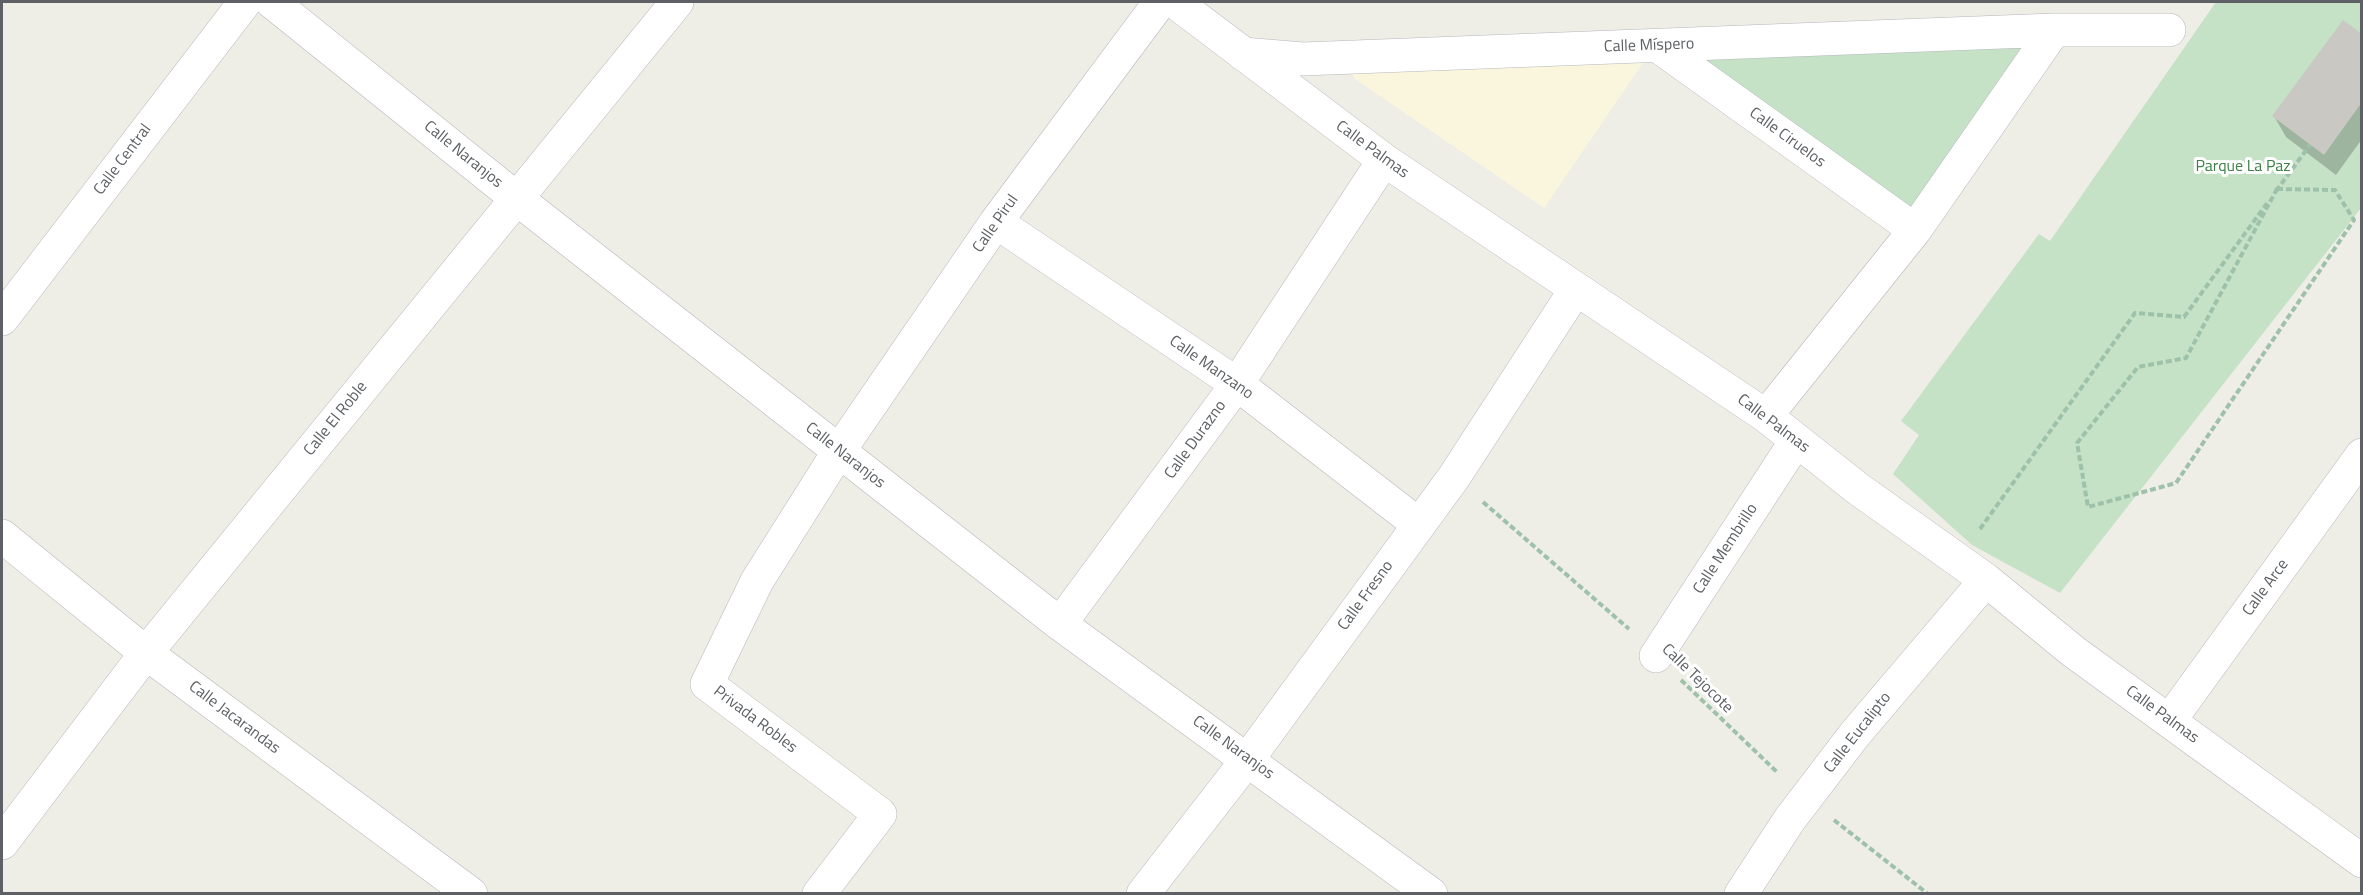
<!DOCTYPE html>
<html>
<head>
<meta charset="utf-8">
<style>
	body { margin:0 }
	#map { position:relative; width:2363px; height:895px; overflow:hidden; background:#eeede6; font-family:"Titillium Web",sans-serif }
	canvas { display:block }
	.frame { position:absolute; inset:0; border:3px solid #5d6064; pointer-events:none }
</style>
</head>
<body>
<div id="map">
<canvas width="2363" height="895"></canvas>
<div class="frame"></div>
</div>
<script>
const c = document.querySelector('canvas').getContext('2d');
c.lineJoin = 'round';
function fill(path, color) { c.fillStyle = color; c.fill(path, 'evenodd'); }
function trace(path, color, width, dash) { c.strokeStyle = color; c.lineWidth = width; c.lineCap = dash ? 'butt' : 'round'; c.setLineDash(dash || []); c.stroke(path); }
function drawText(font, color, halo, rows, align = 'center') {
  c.font = font + ' "Titillium Web",sans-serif'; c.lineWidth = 6; c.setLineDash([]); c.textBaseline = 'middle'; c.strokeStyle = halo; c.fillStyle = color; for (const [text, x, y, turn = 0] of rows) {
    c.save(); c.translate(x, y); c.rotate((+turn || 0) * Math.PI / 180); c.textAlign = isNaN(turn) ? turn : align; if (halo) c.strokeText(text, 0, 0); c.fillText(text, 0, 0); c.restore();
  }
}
fill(new Path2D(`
	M1647,57L1544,208L1355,79L1352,74L1353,68Z`), '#faf6de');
fill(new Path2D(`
	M2216,2H2361V208L2060,593L1972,545L1893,474L1919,435L1901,421L2039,234L2050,241Z
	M2037,41L1915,230L1658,46Z`), '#c5e2c7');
fill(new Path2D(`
	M2362,35V139L2336,175L2286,137L2274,116Z`), '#0003');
fill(new Path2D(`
	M2343,20L2362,34V102L2324,155L2272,116Z`), '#c9c8c2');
const street = new Path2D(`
	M272,2L516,198L1060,624L1431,894
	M1175,2L1384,160L1766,416L1857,488L1986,580L2074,652L2362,861
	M1658,46L1915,230
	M1243,54L1303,59L2054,30H2169
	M996,222L1237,384L1418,524
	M2,319L245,2
	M1766,416L1915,230L2054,30
	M2,536L146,653L471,894
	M1060,624L1237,384L1384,160
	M1656,656L1796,441
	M2170,720L2362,455
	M2,843L146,653L677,2
	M819,894L880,814L707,684L757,581L839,451L996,222L1160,2
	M1741,894L1790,819L1855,734L1986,580`);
const secondary = new Path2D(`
	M1143,894L1248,759L1454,477L1576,289`);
trace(street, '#b6b7bb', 34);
trace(secondary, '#b7b9be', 34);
trace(new Path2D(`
	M2277,189L2335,190L2354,220L2176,483L2088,507L2077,443L2138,367L2186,358Z
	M2276,191L2310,145
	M1483,502L1629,629
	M1980,529L2135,313L2184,317L2268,202
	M1681,680L1778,773
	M1834,820L1928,894`), '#9ec1aa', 4, [6, 3]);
trace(street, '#fff', 33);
trace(secondary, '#fff', 33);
drawText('16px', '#5d6064', '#fff', [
	["Calle Míspero",1649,46,-2],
	["Calle Ciruelos",1787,138,36],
	["Calle Palmas",1372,150,36],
	["Calle Naranjos",463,155,39],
	["Calle Central",123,160,-53],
	["Calle Pirul",996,224,-55],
	["Calle Manzano",1211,368,35],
	["Calle El Roble",336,419,-51],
	["Calle Palmas",1773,424,37],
	["Calle Durazno",1196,440,-54],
	["Calle Naranjos",845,456,38],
	["Calle Membrillo",1726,549,-57],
	["Calle Arce",2266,588,-54],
	["Calle Fresno",1366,596,-54],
	["Calle Tejocote",1697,679,44],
	["Calle Palmas",2162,715,36],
	["Calle Jacarandas",234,718,37],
	["Privada Robles",755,720,37],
	["Calle Eucalipto",1858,733,-52],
	["Calle Naranjos",1233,748,36]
]);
drawText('16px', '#3f8147', '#fff', [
	["Parque La Paz",2243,167]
]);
</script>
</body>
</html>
